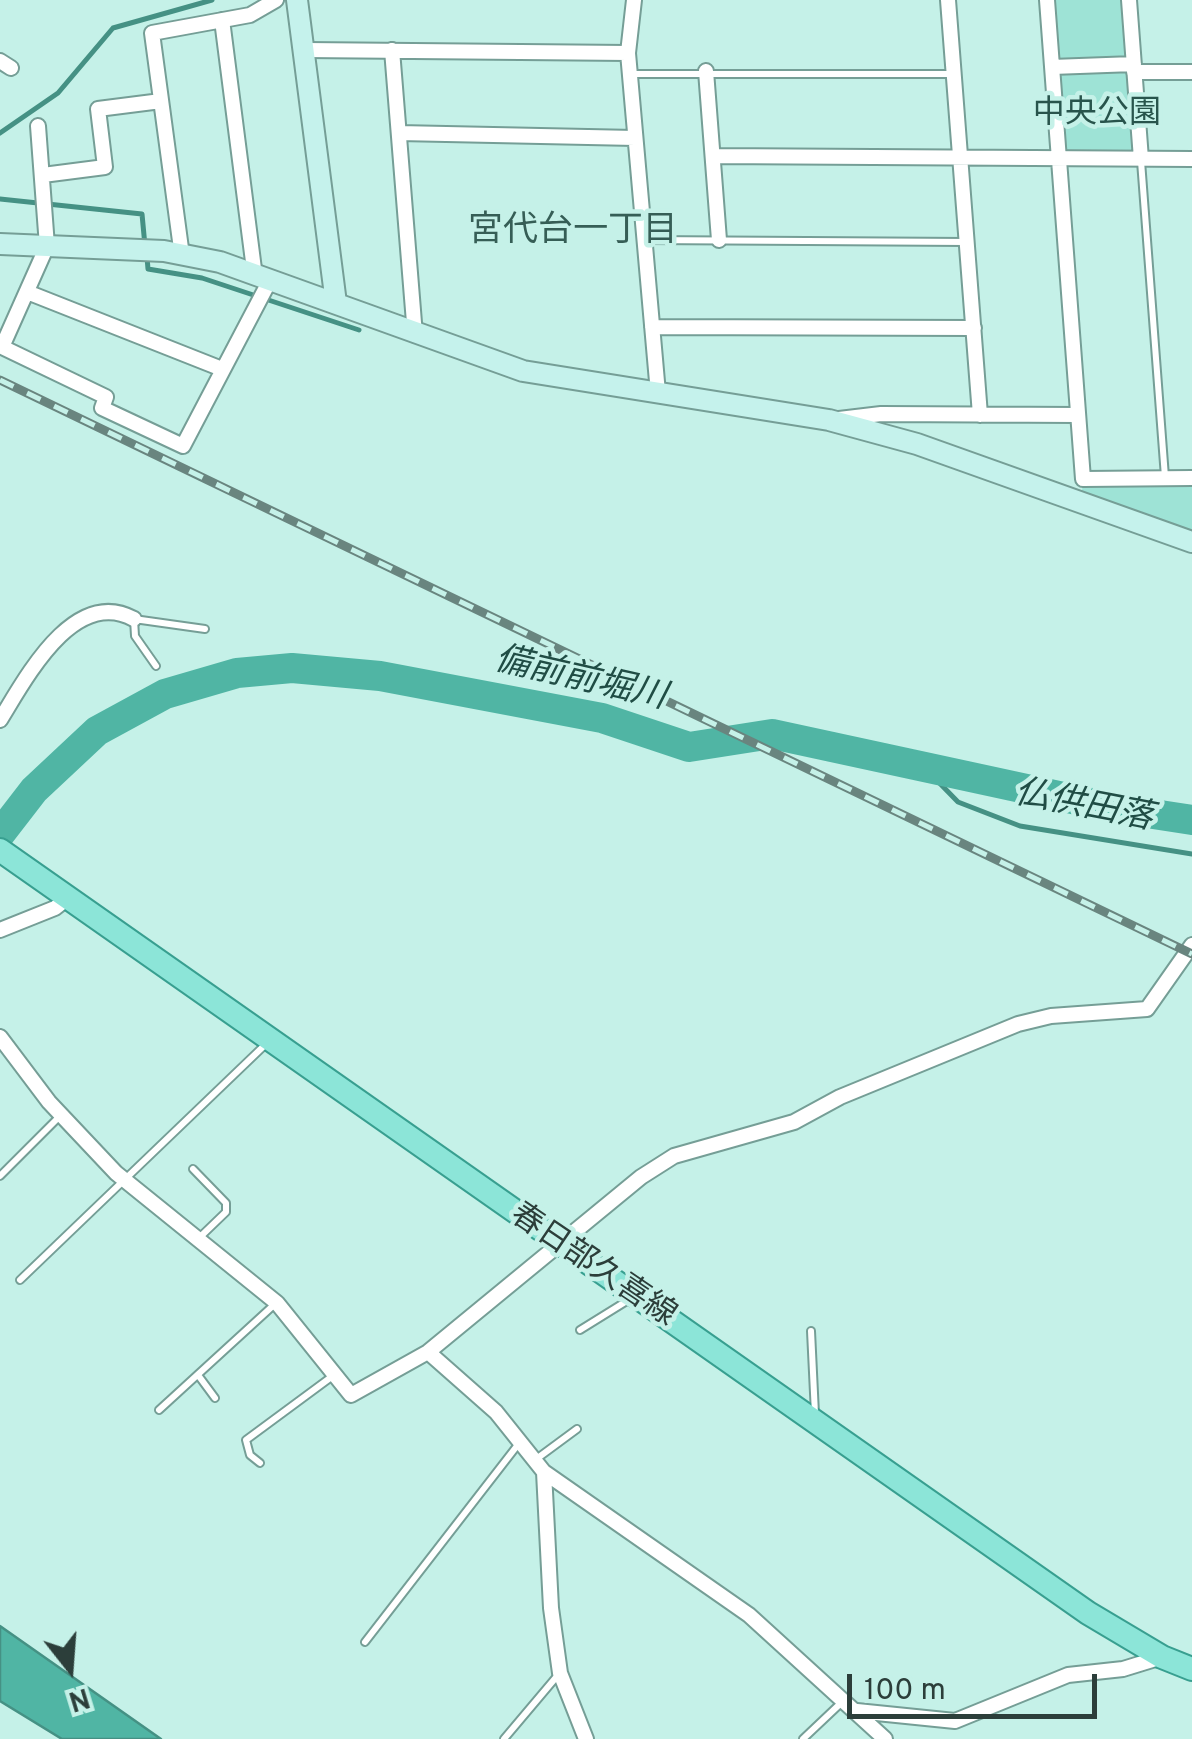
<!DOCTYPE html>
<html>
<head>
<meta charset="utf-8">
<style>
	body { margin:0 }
	#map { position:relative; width:1192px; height:1739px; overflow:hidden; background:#c5f1e8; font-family:Overpass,sans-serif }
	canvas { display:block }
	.north { position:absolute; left:20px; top:1619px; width:100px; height:100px; -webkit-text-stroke:8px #c5f1e8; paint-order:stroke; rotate:163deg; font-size:28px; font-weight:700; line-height:40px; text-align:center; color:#2c3e3a }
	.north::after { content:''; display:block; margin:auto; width:35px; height:45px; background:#2c3e3a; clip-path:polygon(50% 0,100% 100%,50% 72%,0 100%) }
	.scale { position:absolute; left:847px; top:1674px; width:250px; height:45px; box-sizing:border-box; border:5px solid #2c3e3a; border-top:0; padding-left:12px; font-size:30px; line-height:35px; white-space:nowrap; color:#2c3e3a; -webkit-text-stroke:8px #c5f1e8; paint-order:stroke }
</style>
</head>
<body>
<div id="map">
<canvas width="1192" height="1739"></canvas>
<div class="north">N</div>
<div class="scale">100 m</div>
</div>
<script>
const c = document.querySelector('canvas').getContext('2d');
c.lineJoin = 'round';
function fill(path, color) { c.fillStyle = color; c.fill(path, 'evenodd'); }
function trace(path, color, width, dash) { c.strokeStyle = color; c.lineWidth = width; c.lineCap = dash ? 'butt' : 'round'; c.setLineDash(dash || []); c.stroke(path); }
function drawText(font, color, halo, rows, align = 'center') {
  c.font = font + ' Overpass,"Noto Sans JP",sans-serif'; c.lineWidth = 9; c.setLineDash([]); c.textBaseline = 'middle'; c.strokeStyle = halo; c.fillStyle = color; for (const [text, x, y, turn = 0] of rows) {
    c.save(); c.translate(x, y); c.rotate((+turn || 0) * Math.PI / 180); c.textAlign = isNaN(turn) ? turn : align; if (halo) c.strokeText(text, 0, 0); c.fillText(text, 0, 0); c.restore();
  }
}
fill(new Path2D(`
	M1047,0H1129L1141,159L1059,158Z
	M1192,478V542L1081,504L1083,479Z`), '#9ee3d6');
const water = new Path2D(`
	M0,1626L161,1739H62L0,1701Z`);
fill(water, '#50b5a4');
trace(water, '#459184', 2.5);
trace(new Path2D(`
	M0,133L58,93L113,28L212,0
	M0,199L142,214L145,246
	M147,257L148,269L202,278L359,330
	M922,765L958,802L1020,826L1192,854`), '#459184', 5);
trace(new Path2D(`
	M0,834L34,790L97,731L165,694L237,673L292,668L380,676L602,718L689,747L772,734L1114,808L1192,820`), '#50b5a4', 30);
const lane = new Path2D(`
	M631,74H953
	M1141,161L1165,477
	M645,240L967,242
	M156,666L135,636L134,619L205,629
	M193,1169L226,1203V1212L199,1238
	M0,1176L59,1117
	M20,1280L268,1042
	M580,1330L630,1299
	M811,1331L815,1414
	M198,1375L215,1398
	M159,1410L276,1303
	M535,1460L577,1429
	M260,1463L250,1455L246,1440L334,1375
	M365,1642L520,1442
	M504,1739L558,1675
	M803,1739L841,1703`);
const street = new Path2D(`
	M634,0L628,53L658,393
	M948,0L980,415
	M1047,0L1083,479L1192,478
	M1129,0L1141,159
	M222,20L255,277
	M305,50L628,53
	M392,50L415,335
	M0,61L11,68
	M1052,67L1134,64
	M706,71L719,240
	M1134,72H1192
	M399,133L635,138
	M714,156L1192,159
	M43,175L105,167L98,109L161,101
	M182,256L152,33L250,15L276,0
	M27,292L222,369
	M652,327L974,328
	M0,346L106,397L102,408L183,446L269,282
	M2,347L47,246L38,126
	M839,419L881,414L1078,415
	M0,720C26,678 74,586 134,619
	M0,930L55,908L69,897
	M0,1037L49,1102L116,1173L277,1303L351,1395L428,1352L641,1177L674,1156L794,1122L840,1097L1018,1024L1051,1016L1147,1009L1192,945
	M428,1352L496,1412L544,1472L749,1615L885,1739
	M544,1472L551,1608L560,1673L586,1739
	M857,1711L955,1721L1068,1675L1123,1669L1162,1657`);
const secondary = new Path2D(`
	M297,0L336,303
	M0,244L164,251L220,262L523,371L829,420L917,444L1192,542`);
const primary = new Path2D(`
	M0,850L1088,1613L1162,1657L1192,1669`);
trace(lane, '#759e96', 10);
trace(street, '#759e96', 18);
trace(secondary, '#759e96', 24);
trace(primary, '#389f90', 26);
trace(lane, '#fff', 6);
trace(street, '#fff', 14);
trace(secondary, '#c5f2ec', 20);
trace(primary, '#8ce5d8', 22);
const rail = new Path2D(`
	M0,380L1192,954`);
trace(rail, '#69857f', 9);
trace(rail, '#c5f1e8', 5, [15]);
drawText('32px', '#28544c', '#c5f1e8', [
	["中央公園",1097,116]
]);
drawText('32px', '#2c3e3a', '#c5f1e8', [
	["春日部久喜線",592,1267,34]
]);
drawText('35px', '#365e56', '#c5f1e8', [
	["宮代台一丁目",573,233]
]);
drawText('italic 35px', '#204d45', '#c5f1e8', [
	["備前前堀川",580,681,13],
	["仏供田落",1083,808,11]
]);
</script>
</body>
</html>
